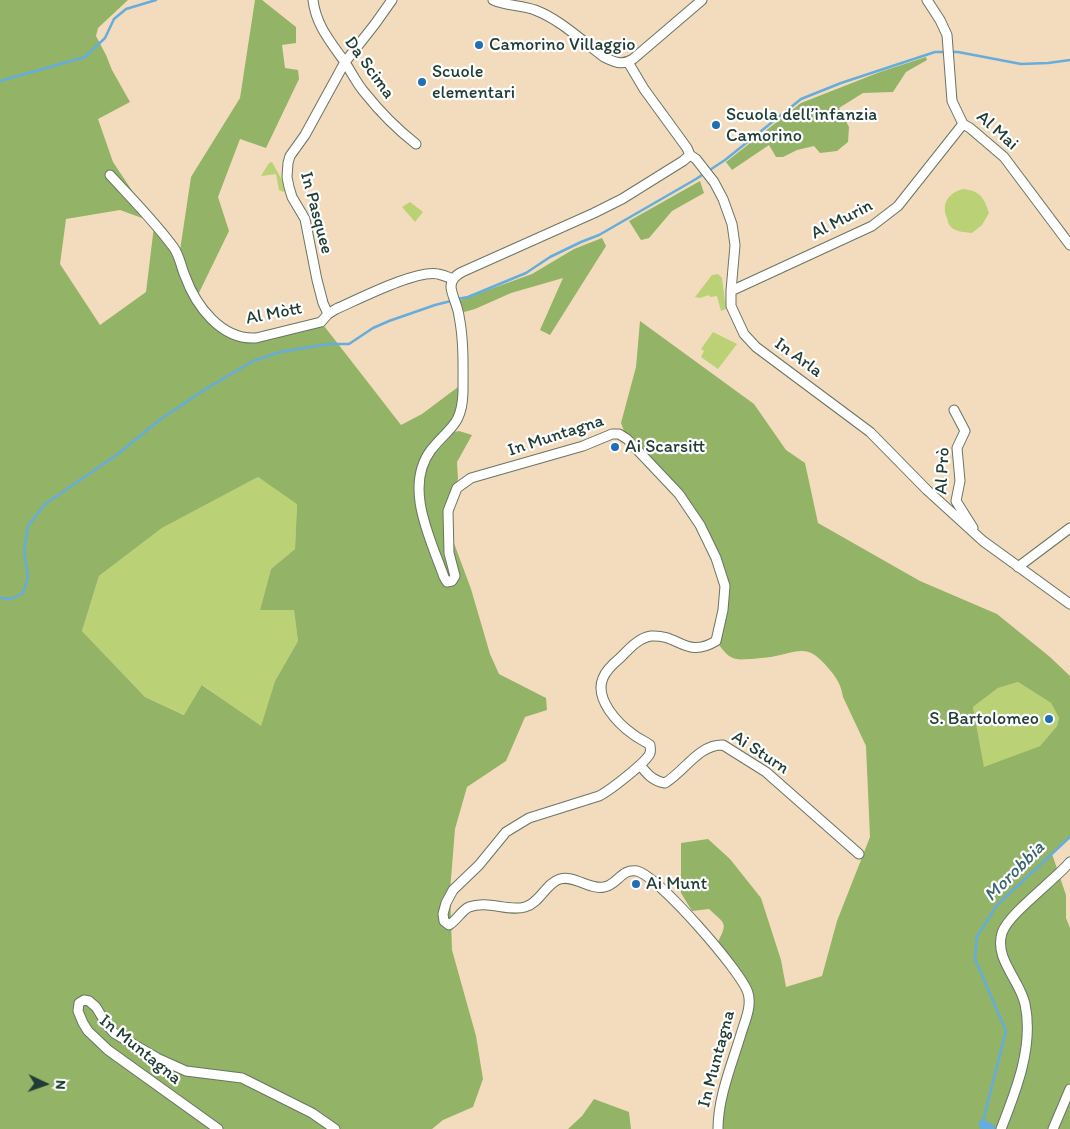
<!DOCTYPE html>
<html>
<head>
<meta charset="utf-8">
<style>
	body { margin:0 }
	#map { position:relative; width:1070px; height:1129px; overflow:hidden; background:#f3dcbd; font-family:Itim,sans-serif }
	canvas { display:block }
	.north { position:absolute; left:20px; top:1059px; width:50px; height:50px; -webkit-text-stroke:4px #fff; paint-order:stroke; rotate:93deg; font-size:14px; font-weight:700; line-height:20px; text-align:center; color:#1f3d34 }
	.north::after { content:''; display:block; margin:auto; width:18px; height:22px; background:#1f3d34; clip-path:polygon(50% 0,100% 100%,50% 72%,0 100%) }
</style>
</head>
<body>
<div id="map">
<canvas width="1070" height="1129"></canvas>
<div class="north">N</div>
</div>
<script>
const c = document.querySelector('canvas').getContext('2d');
c.lineJoin = 'round';
function fill(path, color) { c.fillStyle = color; c.fill(path, 'evenodd'); }
function trace(path, color, width, dash) { c.strokeStyle = color; c.lineWidth = width; c.lineCap = dash ? 'butt' : 'round'; c.setLineDash(dash || []); c.stroke(path); }
function drawText(font, color, halo, rows, align = 'center') {
  c.font = font + ' Itim,sans-serif'; c.lineWidth = 4.5; c.setLineDash([]); c.textBaseline = 'middle'; c.strokeStyle = halo; c.fillStyle = color; for (const [text, x, y, turn = 0] of rows) {
    c.save(); c.translate(x, y); c.rotate((+turn || 0) * Math.PI / 180); c.textAlign = isNaN(turn) ? turn : align; if (halo) c.strokeText(text, 0, 0); c.fillText(text, 0, 0); c.restore();
  }
}
fill(new Path2D(`
	M272,162L283,182L285,190L283,192L279,190L276,174L261,176L269,163Z
	M963,189C980,191 984,197 989,213L982,225L972,233C964,232 955,232 950,226C948,224 948,221 947,218C941,204 948,193 963,189Z
	M410,202L423,212L415,222L402,207Z
	M718,274L722,278L726,309L721,311L717,296L710,297L709,295L700,298L695,297L712,275Z
	M713,332L737,344L718,369L701,357L704,351L701,349Z
	M258,477L297,503L295,549L271,569L260,610H294L298,641L275,681L261,727L203,685L185,715L145,697L82,631L99,576L162,528Z
	M1018,682L1051,703L1059,718L1057,726L1040,746L984,768L973,707L998,688Z`), '#bad175');
fill(new Path2D(`
	M0,0H128L98,28L96,36L106,55L112,70L130,102L98,119L113,162L153,222L120,210L66,219L60,264L100,325L146,292L155,218L179,257L191,177L240,98L255,0H262L296,27V43L282,45L285,68L298,70L299,79L266,148L240,139L218,197L229,231L196,299L202,307L240,337L321,322L401,425L422,414L458,387V407L448,433L459,431L472,435L457,462L458,479L445,519L471,589L490,654L499,674L546,698L547,710L525,717L506,761L467,787L455,829L450,891L452,950L476,1036L483,1079L473,1107L443,1120L432,1129H0ZM258,477L297,504L295,549L271,569L260,610H294L298,641L275,681L261,726L202,685L184,715L145,697L82,631L99,576L162,528Z
	M926,57L927,60L906,72L893,92L863,93L839,108L849,127L848,142L837,151L820,153L814,146L797,150L783,157H776L769,145L732,170L726,162L801,103L880,72Z
	M700,181L704,193L672,211L649,238L641,240L629,221Z
	M602,238L606,246L550,335L540,330L563,278L511,293L475,309L464,312L460,300L532,274L574,249Z
	M640,321L754,404L786,450L805,463L818,523L920,581L997,614L1050,657L1070,676V837L1052,854L1066,895V918L1070,928V1129H718L749,994L717,944C728,922 726,925 709,909L692,911L681,893V843L708,839L730,859L761,898L781,960L786,987L822,976L837,921L870,837L866,746L843,697C841,685 837,678 829,669C808,643 800,651 771,657C765,658 758,658 752,659C743,659 737,661 729,656C724,652 720,646 716,641L725,586L700,525L627,439L621,423L636,367ZM1018,682L1051,703L1059,718L1057,726L1040,746L984,767L973,707L998,688Z
	M594,1099L629,1112L631,1129H568L582,1116Z`), '#93b366');
trace(new Path2D(`
	M0,81L85,57L105,38L114,19L126,9L156,0
	M457,299L468,297L526,273L550,257L581,242L599,235L696,179L725,160L801,99L841,83L935,52H958L1021,64L1048,63L1070,60
	M0,598L11,599L23,593L28,577L24,551L28,526L45,504L118,454L158,421L204,390L253,361L280,352L329,344H349L373,328L389,321L435,305L451,301
	M981,1129L1006,1031L975,959L977,936L998,904L1070,837`), '#64addc', 2.5);
trace(new Path2D(`
	M983,1124L991,1129`), '#64addc', 9);
const minor = new Path2D(`
	M313,0C316,25 330,41 344,61C351,71 356,83 365,93C380,112 397,129 416,144
	M493,0C506,6 521,5 535,10C561,20 582,41 604,57C614,62 622,66 633,59L702,0
	M927,0L940,20L947,35L952,101L963,124L970,128L1004,157L1070,245
	M628,62L644,89L687,148L690,155L696,159L714,182L723,199L732,224L735,245L731,291V306L744,334L756,347L870,432L927,490L983,541L1070,604
	M690,155L683,161L622,199L594,213L462,272C456,275 451,279 451,287C452,297 458,306 459,316C464,341 463,367 463,392C462,426 449,427 431,450C403,487 431,540 444,577L447,582L452,581L455,576L449,553L448,511L457,488L471,478L583,446L612,434H619L627,439L679,494L700,525L716,558L725,586L723,610L716,641C686,659 679,634 651,636C638,638 629,649 620,658C614,663 606,670 603,678C594,699 618,724 634,735C639,739 645,741 650,745C650,747 651,750 650,753C647,762 609,791 599,796L529,818L506,832L479,865L453,890L446,903L443,914L444,921L449,925C457,920 461,911 469,907C488,900 508,912 525,907C540,903 546,883 560,879C575,875 589,890 604,887C617,885 622,868 637,871C658,876 742,972 748,993C752,1006 745,1021 741,1034C732,1064 718,1097 718,1129
	M110,175C132,199 155,222 174,248C180,257 181,267 185,276C196,306 221,340 256,338L321,322L328,314L336,309C357,300 417,269 438,274C443,275 448,277 453,279
	M731,291L872,226L898,206L963,124
	M328,314L323,303L317,280L305,219L292,197L289,187L287,177L288,163L290,156L305,135L345,62L375,24L392,0
	M954,410L965,431L957,448L960,481L956,501L973,528
	M1018,567L1070,528
	M640,765C647,774 653,781 665,783C684,772 699,744 723,745L766,772L859,854
	M218,1129L108,1050L88,1031L83,1023L78,1011L79,1003L84,1000L89,1001L96,1007L107,1025L114,1033L157,1058L186,1071L242,1078L312,1113L335,1129
	M1001,1129C1016,1091 1034,1046 1025,1004C1020,980 994,959 1002,933C1008,914 1055,880 1070,862
	M1053,1129L1070,1089`);
trace(minor, '#697564', 11);
trace(minor, '#fff', 9);
for (const [x, y, r, color] of [
	[479,45,5,"#1f6fb2"],
	[422,82,5,"#1f6fb2"],
	[716,125,5,"#1f6fb2"],
	[615,447,5,"#1f6fb2"],
	[1049,719,5,"#1f6fb2"],
	[636,884,5,"#1f6fb2"]
]) { const dot = new Path2D(); dot.arc(x, y, r, 0, 2 * Math.PI); c.fillStyle = color; c.fill(dot); trace(dot, '#fff', 2); }
drawText('18px', '#1f3d34', '#fff', [
	["Camorino Villaggio",489,45],
	["Scuole",432,72],
	["elementari",432,93],
	["Scuola dell’infanzia",726,115],
	["Camorino",726,136],
	["Ai Scarsitt",625,447],
	["S. Bartolomeo",1039,719,"right"],
	["Ai Munt",646,884]
], 'left');
drawText('18px', '#1f3d34', '#fff', [
	["Da Scima",369,68,54],
	["Al Mai",997,131,42],
	["In Pasquee",316,213,75],
	["Al Murin",842,220,-27],
	["Al Mòtt",274,314,-11],
	["In Arla",798,358,36],
	["In Muntagna",556,436,-18],
	["Al Prò",943,471,-87],
	["Ai Sturn",760,753,33],
	["In Muntagna",140,1050,39],
	["In Muntagna",717,1059,-75]
]);
drawText('italic 19px', '#37646f', '#fff', [
	["Morobbia",1015,872,-45]
]);
</script>
</body>
</html>
